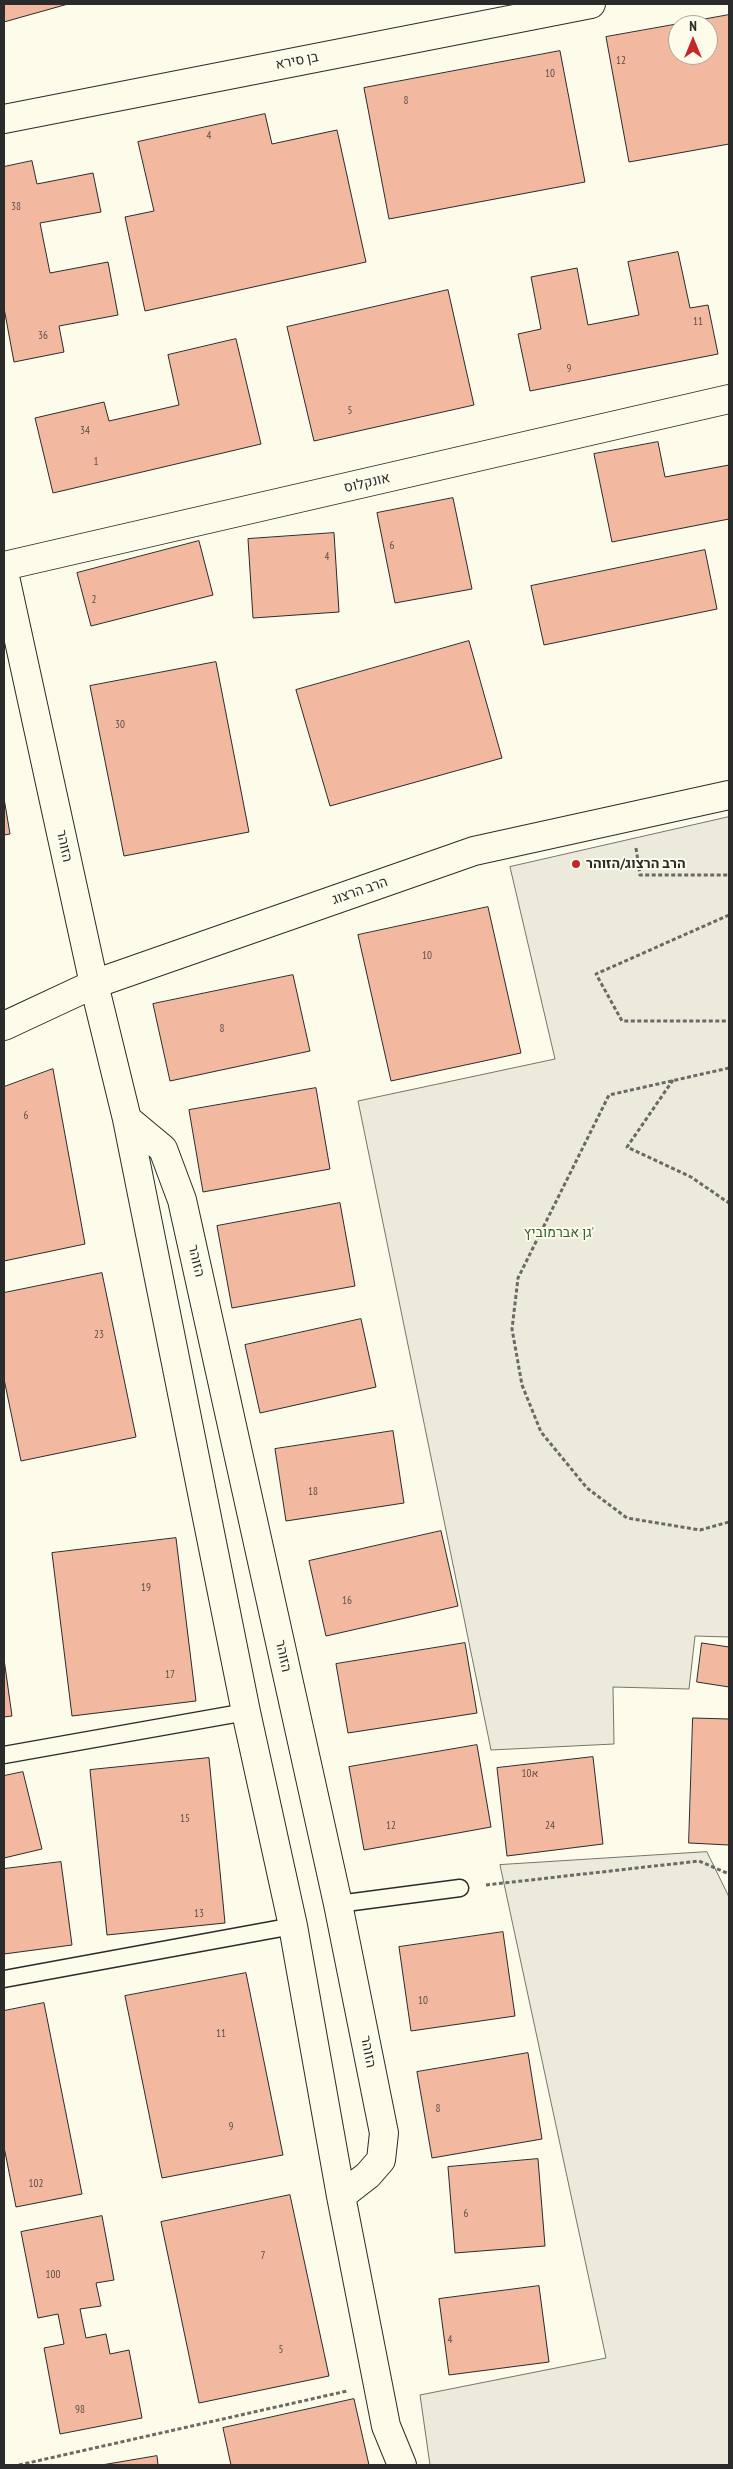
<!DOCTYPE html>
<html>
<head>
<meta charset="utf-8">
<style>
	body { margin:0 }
	#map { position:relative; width:733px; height:2469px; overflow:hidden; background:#fdfbea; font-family:"PT Sans Narrow",sans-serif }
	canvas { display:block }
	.frame { position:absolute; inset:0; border:5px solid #2b2b2b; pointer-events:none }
	.north { position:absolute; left:668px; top:15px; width:50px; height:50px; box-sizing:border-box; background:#fdfbea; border:1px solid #a9a89e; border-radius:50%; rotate:0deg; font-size:14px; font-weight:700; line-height:20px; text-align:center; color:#2b2b2b }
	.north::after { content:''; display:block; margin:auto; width:18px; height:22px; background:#c62828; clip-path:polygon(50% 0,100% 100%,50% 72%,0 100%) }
</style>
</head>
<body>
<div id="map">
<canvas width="733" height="2469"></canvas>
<div class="frame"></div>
<div class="north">N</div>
</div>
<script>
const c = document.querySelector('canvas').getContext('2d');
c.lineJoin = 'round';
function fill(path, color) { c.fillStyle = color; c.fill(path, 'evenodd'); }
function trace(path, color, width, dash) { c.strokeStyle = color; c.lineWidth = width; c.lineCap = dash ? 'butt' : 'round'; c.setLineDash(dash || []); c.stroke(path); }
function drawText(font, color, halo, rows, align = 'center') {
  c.font = font + ' "PT Sans Narrow",Heebo,sans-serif'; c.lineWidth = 4; c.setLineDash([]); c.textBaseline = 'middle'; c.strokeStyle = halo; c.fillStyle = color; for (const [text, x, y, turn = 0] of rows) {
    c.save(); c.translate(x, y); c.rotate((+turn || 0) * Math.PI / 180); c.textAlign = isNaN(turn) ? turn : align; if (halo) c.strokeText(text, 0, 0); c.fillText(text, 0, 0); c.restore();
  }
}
const green = new Path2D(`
	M729,817V1637L695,1636L689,1689L613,1687L614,1744L491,1750L358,1101L555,1059L510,867Z
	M707,1852L729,1897V2465H430L420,2395L606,2358L500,1865Z`);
fill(green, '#ecebdb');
trace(green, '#74746e', 1);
const building = new Path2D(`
	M4,4H68L4,22Z
	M729,15V144L629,162L606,37ZM678,25H708V55H678Z
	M560,51L585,182L389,219L364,88Z
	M265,114L272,144L337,130L366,262L145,311L125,217L154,211L138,142Z
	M32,161L37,184L93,173L101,212L40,223L50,273L108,262L118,315L59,326L64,352L14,362L4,308V167Z
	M678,252L690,308L708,305L718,354L530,391L518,334L541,329L531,277L577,268L588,325L639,315L628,262Z
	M448,290L474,405L314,441L287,327Z
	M236,339L261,444L53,493L35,418L104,402L109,421L179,405L168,355Z
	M658,442L665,477L729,465V519L612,542L594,454Z
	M453,498L472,589L395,603L377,513Z
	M334,533L339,612L253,618L248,539Z
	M199,541L213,595L91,626L77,573Z
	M705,550L717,609L544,645L531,586Z
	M469,641L502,758L330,806L296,690Z
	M216,662L249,832L124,856L90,686Z
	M4,798L10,834L4,835Z
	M488,907L521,1053L391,1081L358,935Z
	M293,975L310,1051L170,1081L153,1004Z
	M53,1069L85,1244L4,1261V1087Z
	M316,1088L330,1169L203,1192L189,1110Z
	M340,1203L355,1286L232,1308L217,1226Z
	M102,1273L136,1437L21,1461L4,1379V1293Z
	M361,1319L376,1387L260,1413L245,1345Z
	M393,1431L404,1503L286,1521L275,1449Z
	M441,1531L458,1606L326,1636L309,1561Z
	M176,1538L196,1701L72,1716L52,1553Z
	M465,1643L477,1713L348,1733L336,1664Z
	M702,1643L729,1647V1687L697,1682Z
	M4,1659L12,1716L4,1717Z
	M693,1718L729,1719V1845L689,1843Z
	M477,1745L491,1827L364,1850L349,1767Z
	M593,1757L603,1844L507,1856L497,1768Z
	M209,1758L225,1923L107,1935L90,1770Z
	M23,1772L42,1849L4,1858V1776Z
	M61,1862L72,1945L4,1954V1869Z
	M503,1932L515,2016L411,2031L399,1947Z
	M246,1973L283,2155L162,2178L125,1996Z
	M44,2003L82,2194L16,2207L4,2147V2011Z
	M528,2053L542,2139L432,2158L417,2072Z
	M538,2159L545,2246L455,2253L448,2167Z
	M290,2195L329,2376L199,2403L161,2222Z
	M102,2216L114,2280L96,2283L101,2306L80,2309L86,2338L106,2334L110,2354L129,2350L142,2418L60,2434L44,2348L64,2344L58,2314L38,2318L21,2232Z
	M539,2286L549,2362L449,2375L439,2299Z
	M354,2399L369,2465H231L223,2428Z
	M157,2456L158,2465H102Z`);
fill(building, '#f2b8a0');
trace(building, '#2b2b2b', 1);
const service = new Path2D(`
	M4,1755L246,1712
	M338,1904L460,1888
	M4,1979L293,1926`);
const minor = new Path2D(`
	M4,119L591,4
	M4,566L729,399
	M4,572L94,984L127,1119L246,1712L293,1926L341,2196L386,2426L402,2465
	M127,1119L163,1149L182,1200L338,1904L384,2133L381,2160L368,2175L341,2196`);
const tertiary = new Path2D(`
	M4,1026L94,984L474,851L729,795`);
trace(service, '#2b2b2b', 19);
trace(minor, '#2b2b2b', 30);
trace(tertiary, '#2b2b2b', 30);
trace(new Path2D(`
	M636,848L640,875H729
	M729,915L596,974L622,1021H729
	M729,1068L609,1095L518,1278L512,1329L522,1385L541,1432L587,1488L627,1518L700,1530L729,1522
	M673,1080L627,1147L691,1177L729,1203
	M486,1885L699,1861L729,1874
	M19,2465L347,2391`), '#6a6964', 3, [4, 2.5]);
trace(service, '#fdfbea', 16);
trace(minor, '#fdfbea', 28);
trace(tertiary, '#fdfbea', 28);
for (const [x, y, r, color] of [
	[576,864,5,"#c62828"]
]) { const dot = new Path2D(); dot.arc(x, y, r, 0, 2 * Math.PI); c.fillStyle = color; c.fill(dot); trace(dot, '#fdfbea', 2); }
drawText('11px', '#5d4e48', null, [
	["12",621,61],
	["10",550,74],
	["8",406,101],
	["4",209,136],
	["38",16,207],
	["11",698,322],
	["36",43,336],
	["9",569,369],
	["5",350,411],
	["34",85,431],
	["1",96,462],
	["6",392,546],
	["4",327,557],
	["2",94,600],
	["30",120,725],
	["10",427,956],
	["8",222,1029],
	["6",26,1116],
	["23",99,1335],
	["18",313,1492],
	["19",146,1588],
	["16",347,1601],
	["17",170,1675],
	["10א",530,1774],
	["15",185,1819],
	["12",391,1826],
	["24",550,1826],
	["13",199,1914],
	["10",423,2001],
	["11",221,2034],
	["8",438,2109],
	["9",231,2127],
	["102",36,2184],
	["6",466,2214],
	["7",263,2256],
	["100",53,2275],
	["4",450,2340],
	["5",281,2350],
	["98",80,2410]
]);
drawText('14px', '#2b2b2b', '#fdfbea', [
	["בן סירא",297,61,-11],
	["אונקלוס",367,483,-13],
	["הזוהר",64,846,78],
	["הרב הרצוג",360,891,-19],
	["הזוהר",196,1261,77],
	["הזוהר",283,1656,78],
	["הזוהר",368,2052,79]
]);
drawText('bold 14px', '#2b2b2b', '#fdfbea', [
	["הרב הרצוג/הזוהר",586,864]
], 'left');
drawText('14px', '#34623c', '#fdfbea', [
	["גן אברמוביץ'",559,1233]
]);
</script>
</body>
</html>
